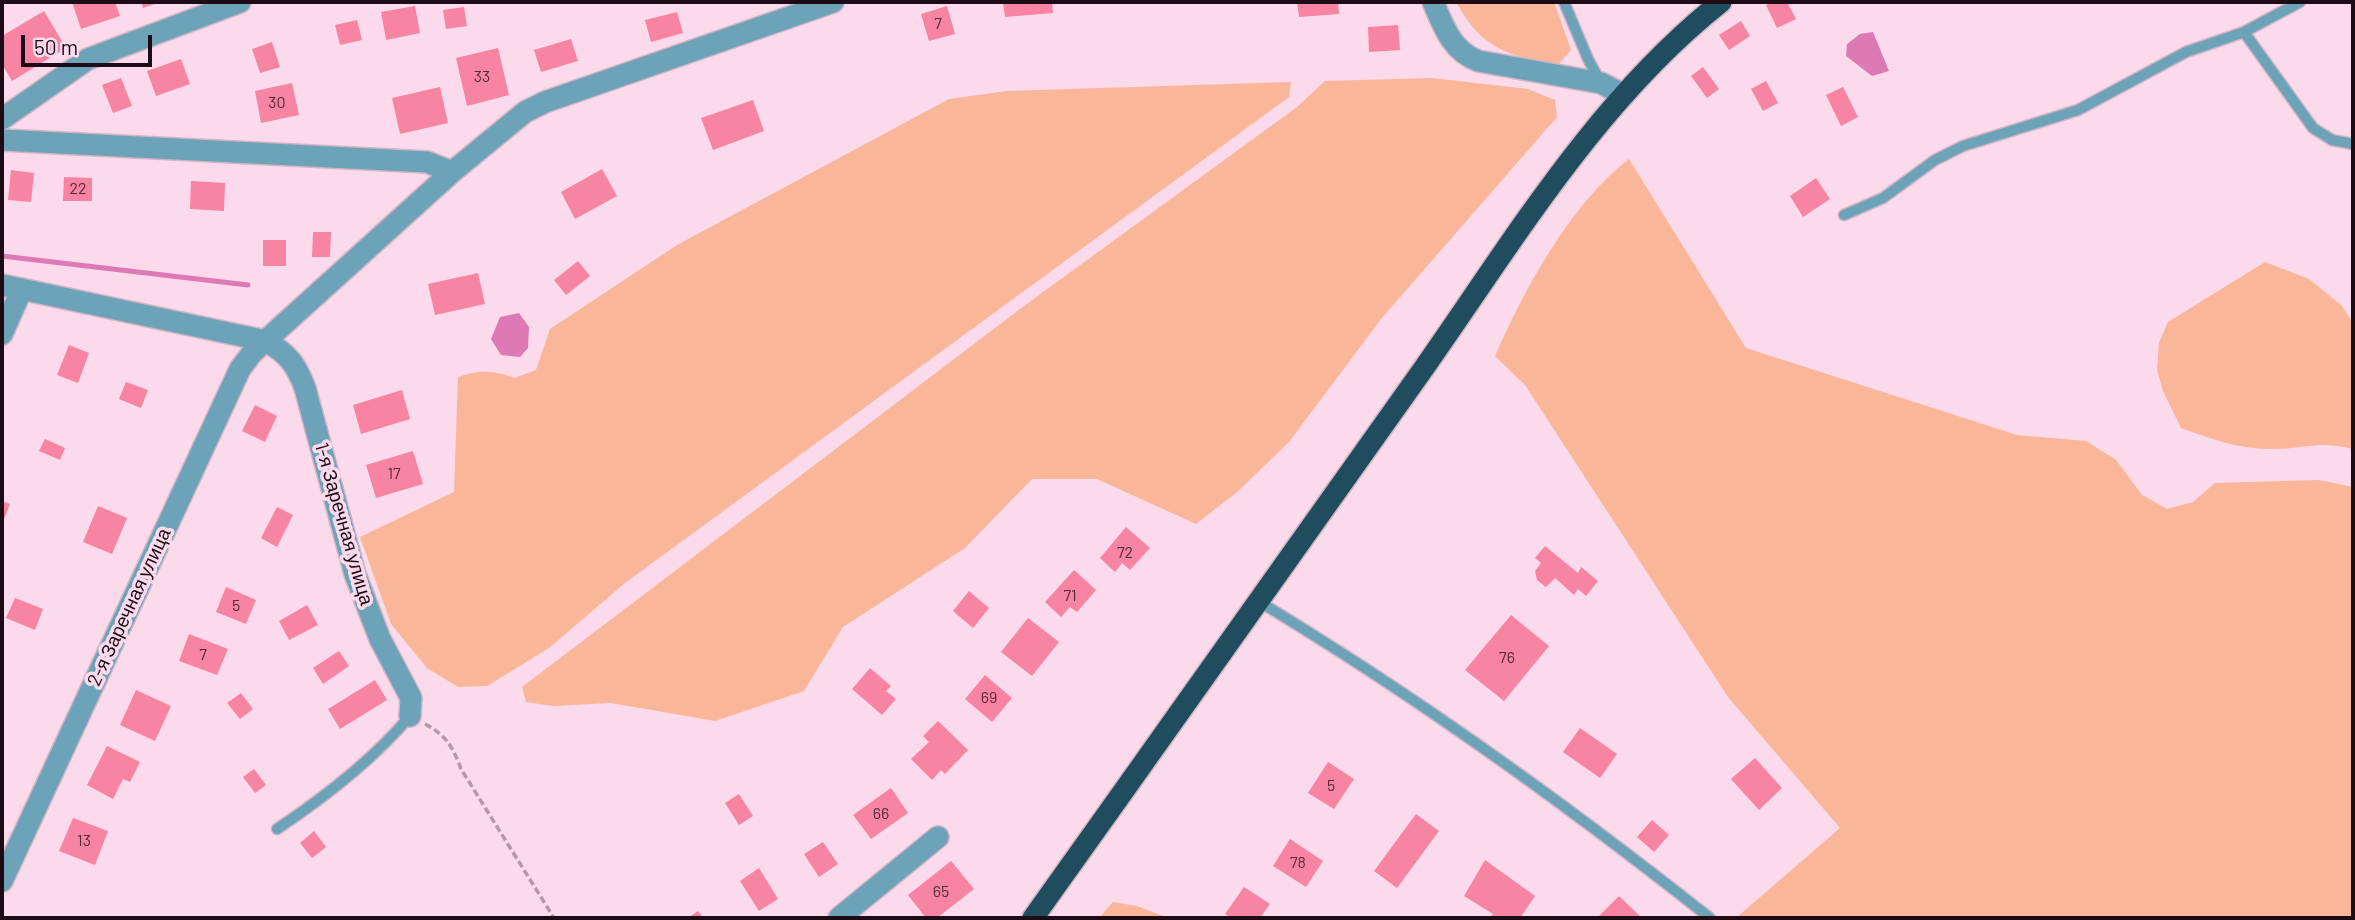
<!DOCTYPE html>
<html>
<head>
<meta charset="utf-8">
<style>
	body { margin:0 }
	#map { position:relative; width:2355px; height:920px; overflow:hidden; background:#fadaeb; font-family:Barlow,sans-serif }
	canvas { display:block }
	.frame { position:absolute; inset:0; border:4px solid #1d0c16; pointer-events:none }
	.scale { position:absolute; left:21px; top:35px; width:131px; height:32px; box-sizing:border-box; border:4px solid #1d0c16; border-top:0; padding-left:9px; font-size:21px; line-height:24px; white-space:nowrap; color:#1d0c16; -webkit-text-stroke:5px #fadaeb; paint-order:stroke }
</style>
</head>
<body>
<div id="map">
<canvas width="2355" height="920"></canvas>
<div class="frame"></div>
<div class="scale">50 m</div>
</div>
<script>
const c = document.querySelector('canvas').getContext('2d');
c.lineJoin = 'round';
function fill(path, color) { c.fillStyle = color; c.fill(path, 'evenodd'); }
function trace(path, color, width, dash) { c.strokeStyle = color; c.lineWidth = width; c.lineCap = dash ? 'butt' : 'round'; c.setLineDash(dash || []); c.stroke(path); }
function drawText(font, color, halo, rows, align = 'center') {
  c.font = font + ' Barlow,sans-serif'; c.lineWidth = 7; c.setLineDash([]); c.textBaseline = 'middle'; c.strokeStyle = halo; c.fillStyle = color; for (const [text, x, y, turn = 0] of rows) {
    c.save(); c.translate(x, y); c.rotate((+turn || 0) * Math.PI / 180); c.textAlign = isNaN(turn) ? turn : align; if (halo) c.strokeText(text, 0, 0); c.fillText(text, 0, 0); c.restore();
  }
}
fill(new Path2D(`
	M1456,2H1554L1571,50L1558,65C1508,56 1482,49 1456,2Z
	M1432,78L1528,89L1555,100L1557,117L1381,319L1289,442L1237,492L1196,524L1097,479H1032L965,548L843,627L804,691L715,721L611,703L553,706L526,702L522,687L1024,306L1297,107L1325,81Z
	M1291,82L1289,97L625,583L549,648L487,686L458,687L427,668L391,624L360,537L454,492L458,377C479,370 493,370 514,378L536,370L550,329L677,245L949,99L1007,91Z
	M1629,159L1746,348L2017,435L2086,441L2116,460L2142,495L2167,509L2193,502L2215,483L2319,480L2353,487V918H1736L1840,828L1728,697L1525,385L1495,356C1524,290 1571,203 1629,159Z
	M2265,262L2309,279L2341,305L2353,323V449C2317,440 2305,449 2272,449C2241,450 2209,438 2181,428L2163,391L2157,370L2159,343L2168,322Z
	M1113,902L1137,906L1168,918H1099Z`), '#fab698');
fill(new Path2D(`
	M1873,32L1889,71L1872,76L1846,56L1847,44L1860,34Z
	M519,313L529,327L528,348L520,357L501,355L491,339L500,317Z`), '#dd79b4');
trace(new Path2D(`
	M2,256L248,285`), '#dd79b4', 5);
fill(new Path2D(`
	M72,2H115L120,16L81,29Z
	M141,2H160L143,8Z
	M1003,2H1052L1053,13L1005,17Z
	M1297,2H1338L1339,14L1299,17Z
	M1772,2H1787L1796,19L1777,28L1766,5Z
	M415,6L420,33L386,40L381,12Z
	M947,6L955,34L929,41L921,14Z
	M464,7L467,26L446,29L443,10Z
	M44,11L66,48L12,81L2,64V36Z
	M677,12L683,33L651,42L645,20Z
	M357,20L362,40L340,45L335,25Z
	M1741,21L1750,36L1729,50L1719,35Z
	M1398,25L1400,50L1369,52L1368,27Z
	M571,39L578,61L541,72L534,50Z
	M272,42L280,67L260,73L252,49Z
	M498,48L509,95L467,106L456,58Z
	M181,59L190,84L156,96L147,71Z
	M1703,67L1719,89L1707,98L1691,76Z
	M121,78L132,106L113,113L102,85Z
	M1766,81L1778,103L1763,111L1751,89Z
	M292,83L299,115L261,123L255,91Z
	M440,87L448,123L400,134L392,98Z
	M1843,87L1858,117L1841,126L1826,95Z
	M753,100L764,131L713,150L701,118Z
	M602,169L617,196L575,219L561,192Z
	M11,170L34,173L31,202L8,200Z
	M64,177L92,178V201H63Z
	M1816,178L1830,199L1803,217L1790,196Z
	M191,181L225,183L224,211L190,209Z
	M313,232H331L330,257H312Z
	M263,240H286V266H263Z
	M578,261L590,276L566,295L554,280Z
	M478,273L485,304L435,315L428,284Z
	M69,345L89,353L78,383L57,375Z
	M126,382L148,390L141,408L119,399Z
	M402,390L410,419L361,434L353,405Z
	M255,405L277,416L265,442L242,431Z
	M45,439L65,448L60,460L39,451Z
	M413,451L423,484L376,498L366,465Z
	M2,501L10,504L2,524Z
	M98,506L127,518L112,554L83,542Z
	M277,507L293,515L277,547L261,538Z
	M1126,527L1150,548L1130,570L1122,563L1115,572L1100,558Z
	M1545,546L1578,573L1581,567L1598,581L1586,596L1578,589L1574,595L1555,578L1546,587L1537,580L1535,571L1541,563L1535,558Z
	M1074,570L1096,590L1077,612L1070,607L1061,617L1045,602Z
	M226,587L256,600L246,624L216,612Z
	M969,591L989,608L973,628L953,611Z
	M15,598L43,609L35,630L6,618Z
	M307,605L318,625L289,640L279,621Z
	M1511,615L1549,646L1504,701L1465,670Z
	M1028,618L1059,642L1032,676L1001,652Z
	M189,634L228,649L217,675L179,661Z
	M339,651L349,666L323,684L313,668Z
	M870,668L891,686L886,691L896,699L882,715L852,689Z
	M985,675L1012,698L992,722L965,699Z
	M375,680L387,700L340,729L328,709Z
	M136,690L171,706L155,741L120,725Z
	M241,693L253,709L240,719L227,703Z
	M938,721L968,750L945,774L941,770L932,780L911,759L929,742L923,736Z
	M1580,728L1617,754L1600,778L1563,752Z
	M107,746L140,762L130,782L123,779L113,799L87,785Z
	M1755,758L1782,788L1759,810L1731,779Z
	M1328,762L1354,779L1334,809L1308,793Z
	M254,769L266,785L255,793L243,777Z
	M891,788L908,813L871,839L853,815Z
	M739,794L753,816L739,825L725,803Z
	M1416,814L1439,831L1397,888L1374,871Z
	M73,818L108,831L95,865L59,851Z
	M1652,820L1669,835L1654,852L1637,837Z
	M314,831L326,847L312,858L300,843Z
	M1290,839L1323,861L1306,887L1273,866Z
	M823,842L838,864L819,877L804,854Z
	M1485,860L1535,896L1520,918H1490L1493,914L1464,896Z
	M951,861L974,889L937,918H926L908,895Z
	M759,868L778,899L759,911L740,881Z
	M1244,887L1270,904L1260,918H1231L1225,914Z
	M1619,896L1642,918H1597Z
	M698,911L703,918H688Z`), '#f784a2');
const lane = new Path2D(`
	M1564,2L1588,59L1601,83
	M2244,32L2313,128L2332,140L2353,144
	M1844,215L1883,198L1935,160L1963,146L2078,110L2186,52L2244,32L2300,2
	M1258,601C1416,696 1566,804 1710,918
	M277,829C325,797 372,761 410,716`);
const street = new Path2D(`
	M1433,2C1444,27 1451,50 1478,61L1601,83L1622,94
	M2,119L88,59L240,2
	M2,140L427,162L452,172
	M2,285L266,341C288,354 296,364 305,388L355,574L380,639L411,698L410,716
	M2,334L22,289
	M2,881L240,369L252,353L452,172L525,112L545,102L833,2
	M839,918L938,837`);
const highway = new Path2D(`
	M1033,918C1164,735 1294,551 1424,368C1514,240 1597,100 1721,2`);
trace(lane, '#d2b5c5', 13);
trace(street, '#d2b5c5', 24);
trace(highway, '#d2b5c5', 24);
trace(new Path2D(`
	M425,724C446,735 453,747 461,769L554,918`), '#b398a6', 3.5, [7, 3.5]);
trace(lane, '#6da3b8', 10);
trace(street, '#6da3b8', 21);
trace(highway, '#204d5e', 21);
drawText('16px', '#542a39', null, [
	["7",938,24],
	["33",482,77],
	["30",277,103],
	["22",78,189],
	["17",394,474],
	["72",1125,553],
	["71",1070,596],
	["5",236,606],
	["7",203,655],
	["76",1507,658],
	["69",989,698],
	["5",1331,786],
	["66",881,814],
	["13",84,841],
	["78",1298,863],
	["65",941,892]
]);
drawText('19px', '#1d0c16', '#fadaeb', [
	["1-я Заречная улица",344,524,74],
	["2-я Заречная улица",129,607,-65]
]);
</script>
</body>
</html>
